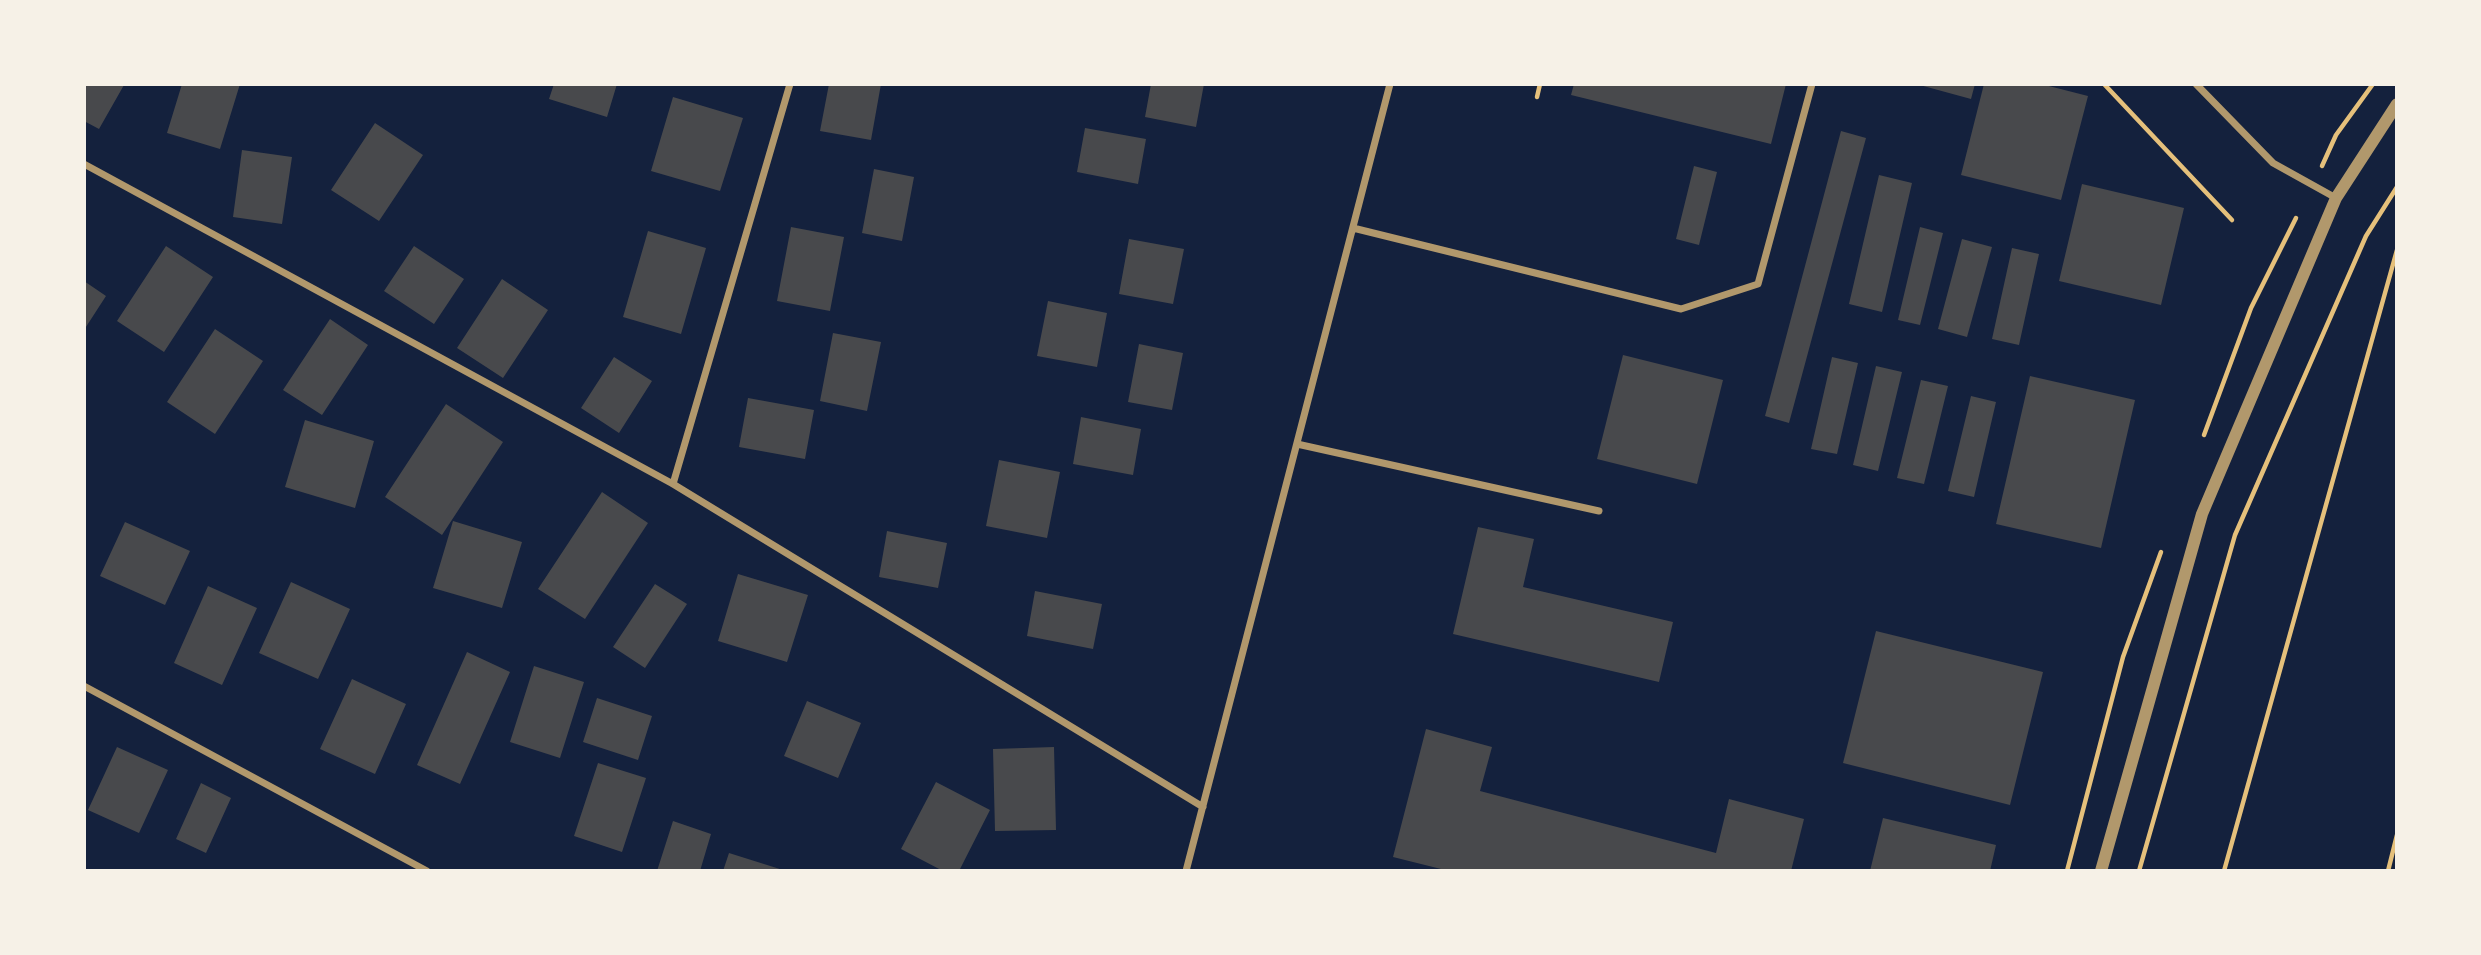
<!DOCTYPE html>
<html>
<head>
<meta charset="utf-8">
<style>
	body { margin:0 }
	#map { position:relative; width:2481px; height:955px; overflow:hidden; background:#14213d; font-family:Overpass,sans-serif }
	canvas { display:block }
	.frame { position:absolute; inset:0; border:86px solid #f6f1e7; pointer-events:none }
</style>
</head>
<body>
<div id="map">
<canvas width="2481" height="955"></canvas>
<div class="frame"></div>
</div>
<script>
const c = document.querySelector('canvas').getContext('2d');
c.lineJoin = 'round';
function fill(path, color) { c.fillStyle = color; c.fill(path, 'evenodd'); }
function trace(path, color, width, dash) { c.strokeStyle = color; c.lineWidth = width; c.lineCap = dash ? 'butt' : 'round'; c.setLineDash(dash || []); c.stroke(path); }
fill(new Path2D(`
	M84,84L124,85L99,129L84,121Z
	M182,84H240L220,149L167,133Z
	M554,84H617L607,117L549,99Z
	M829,84H881L871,140L820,131Z
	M1151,84H1204L1196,127L1145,117Z
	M1574,84H1786L1771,144L1571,95Z
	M1916,84H1975L1971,99Z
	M1984,84H2041L2088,96L2061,200L1961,175Z
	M673,97L743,118L720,191L651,171Z
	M375,123L423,155L379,221L331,190Z
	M1085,128L1146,139L1138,184L1077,172Z
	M1841,131L1866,138L1789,423L1765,416Z
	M242,150L292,157L282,224L233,217Z
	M1694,166L1717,172L1699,245L1676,239Z
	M874,169L914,177L902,241L862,233Z
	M1879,175L1912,183L1882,312L1849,304Z
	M2082,184L2184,208L2161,305L2059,281Z
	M791,227L844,237L830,311L777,301Z
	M1920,227L1943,233L1920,325L1898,320Z
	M648,231L706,248L681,334L623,317Z
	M1129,239L1184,249L1173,304L1119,294Z
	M1962,239L1992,247L1967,337L1938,329Z
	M166,246L213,277L164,352L117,321Z
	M414,246L464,279L434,324L384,291Z
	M2012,248L2039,254L2019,345L1992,339Z
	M502,279L548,310L503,378L457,348Z
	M84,281L106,296L84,330Z
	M1048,301L1107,313L1097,367L1037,356Z
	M330,319L368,345L322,415L283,390Z
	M215,329L263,361L215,434L167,402Z
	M833,333L881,342L867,411L820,401Z
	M1139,344L1183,353L1172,410L1128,402Z
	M1623,355L1723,380L1697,484L1597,459Z
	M614,357L652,381L619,433L581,408Z
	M1832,357L1858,363L1837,454L1811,449Z
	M1876,366L1902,372L1878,471L1853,465Z
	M2030,376L2135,400L2101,548L1996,524Z
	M1921,380L1948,386L1924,484L1897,478Z
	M1971,396L1996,402L1974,497L1948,491Z
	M748,398L814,410L805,459L739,447Z
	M446,404L503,442L442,535L385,497Z
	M1081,417L1141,429L1133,475L1073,464Z
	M305,420L374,441L355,508L285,487Z
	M999,460L1060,472L1047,538L986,526Z
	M602,492L648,523L585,619L538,589Z
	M453,521L522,542L502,608L433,588Z
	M125,522L190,551L165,605L100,576Z
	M1478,527L1534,539L1523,587L1673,622L1659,682L1453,634Z
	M887,531L947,543L938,588L879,577Z
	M738,574L808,595L787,662L718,641Z
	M291,582L350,609L318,679L259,653Z
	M655,584L687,604L645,668L613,647Z
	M208,586L257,608L222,685L174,663Z
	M1035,591L1102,604L1093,649L1027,636Z
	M1876,631L2043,672L2010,805L1843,763Z
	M467,652L510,672L460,784L417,765Z
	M534,666L584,682L560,758L510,742Z
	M352,679L406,704L375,774L320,749Z
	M597,698L652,716L638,760L583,742Z
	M807,701L861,723L838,778L784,756Z
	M1426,729L1492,747L1480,791L1716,853L1729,799L1804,819L1791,871H1449L1393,857Z
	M117,747L168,770L139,833L88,810Z
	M1054,747L1056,830L995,831L993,749Z
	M598,763L646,778L622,852L574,836Z
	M936,782L990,810L959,871H943L901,849Z
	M201,783L231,798L206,853L176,839Z
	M1883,818L1996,845L1990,871H1870Z
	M673,821L711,834L700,871H657Z
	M729,853L783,870L782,871H723Z`), '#48494c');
trace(new Path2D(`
	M2104,84L2232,220
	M1537,97L1540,84
	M2322,166L2336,135L2373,84
	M2204,435L2251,308L2296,218
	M2067,871L2123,657L2161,552
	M2139,871L2235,535L2366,236L2397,187
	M2224,871L2397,250
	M2388,871L2397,835`), '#e5c07b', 4.5);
trace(new Path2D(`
	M2196,84L2273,163L2336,198
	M84,164L673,484L1203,807
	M1353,228L1681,309L1758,284L1812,84
	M1297,444L1599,511
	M673,484L790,84
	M84,686L427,871
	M1186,871L1390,84`), '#b1986c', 7);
trace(new Path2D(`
	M2101,871L2202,514L2336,198L2397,104`), '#b1986c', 12);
</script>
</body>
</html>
